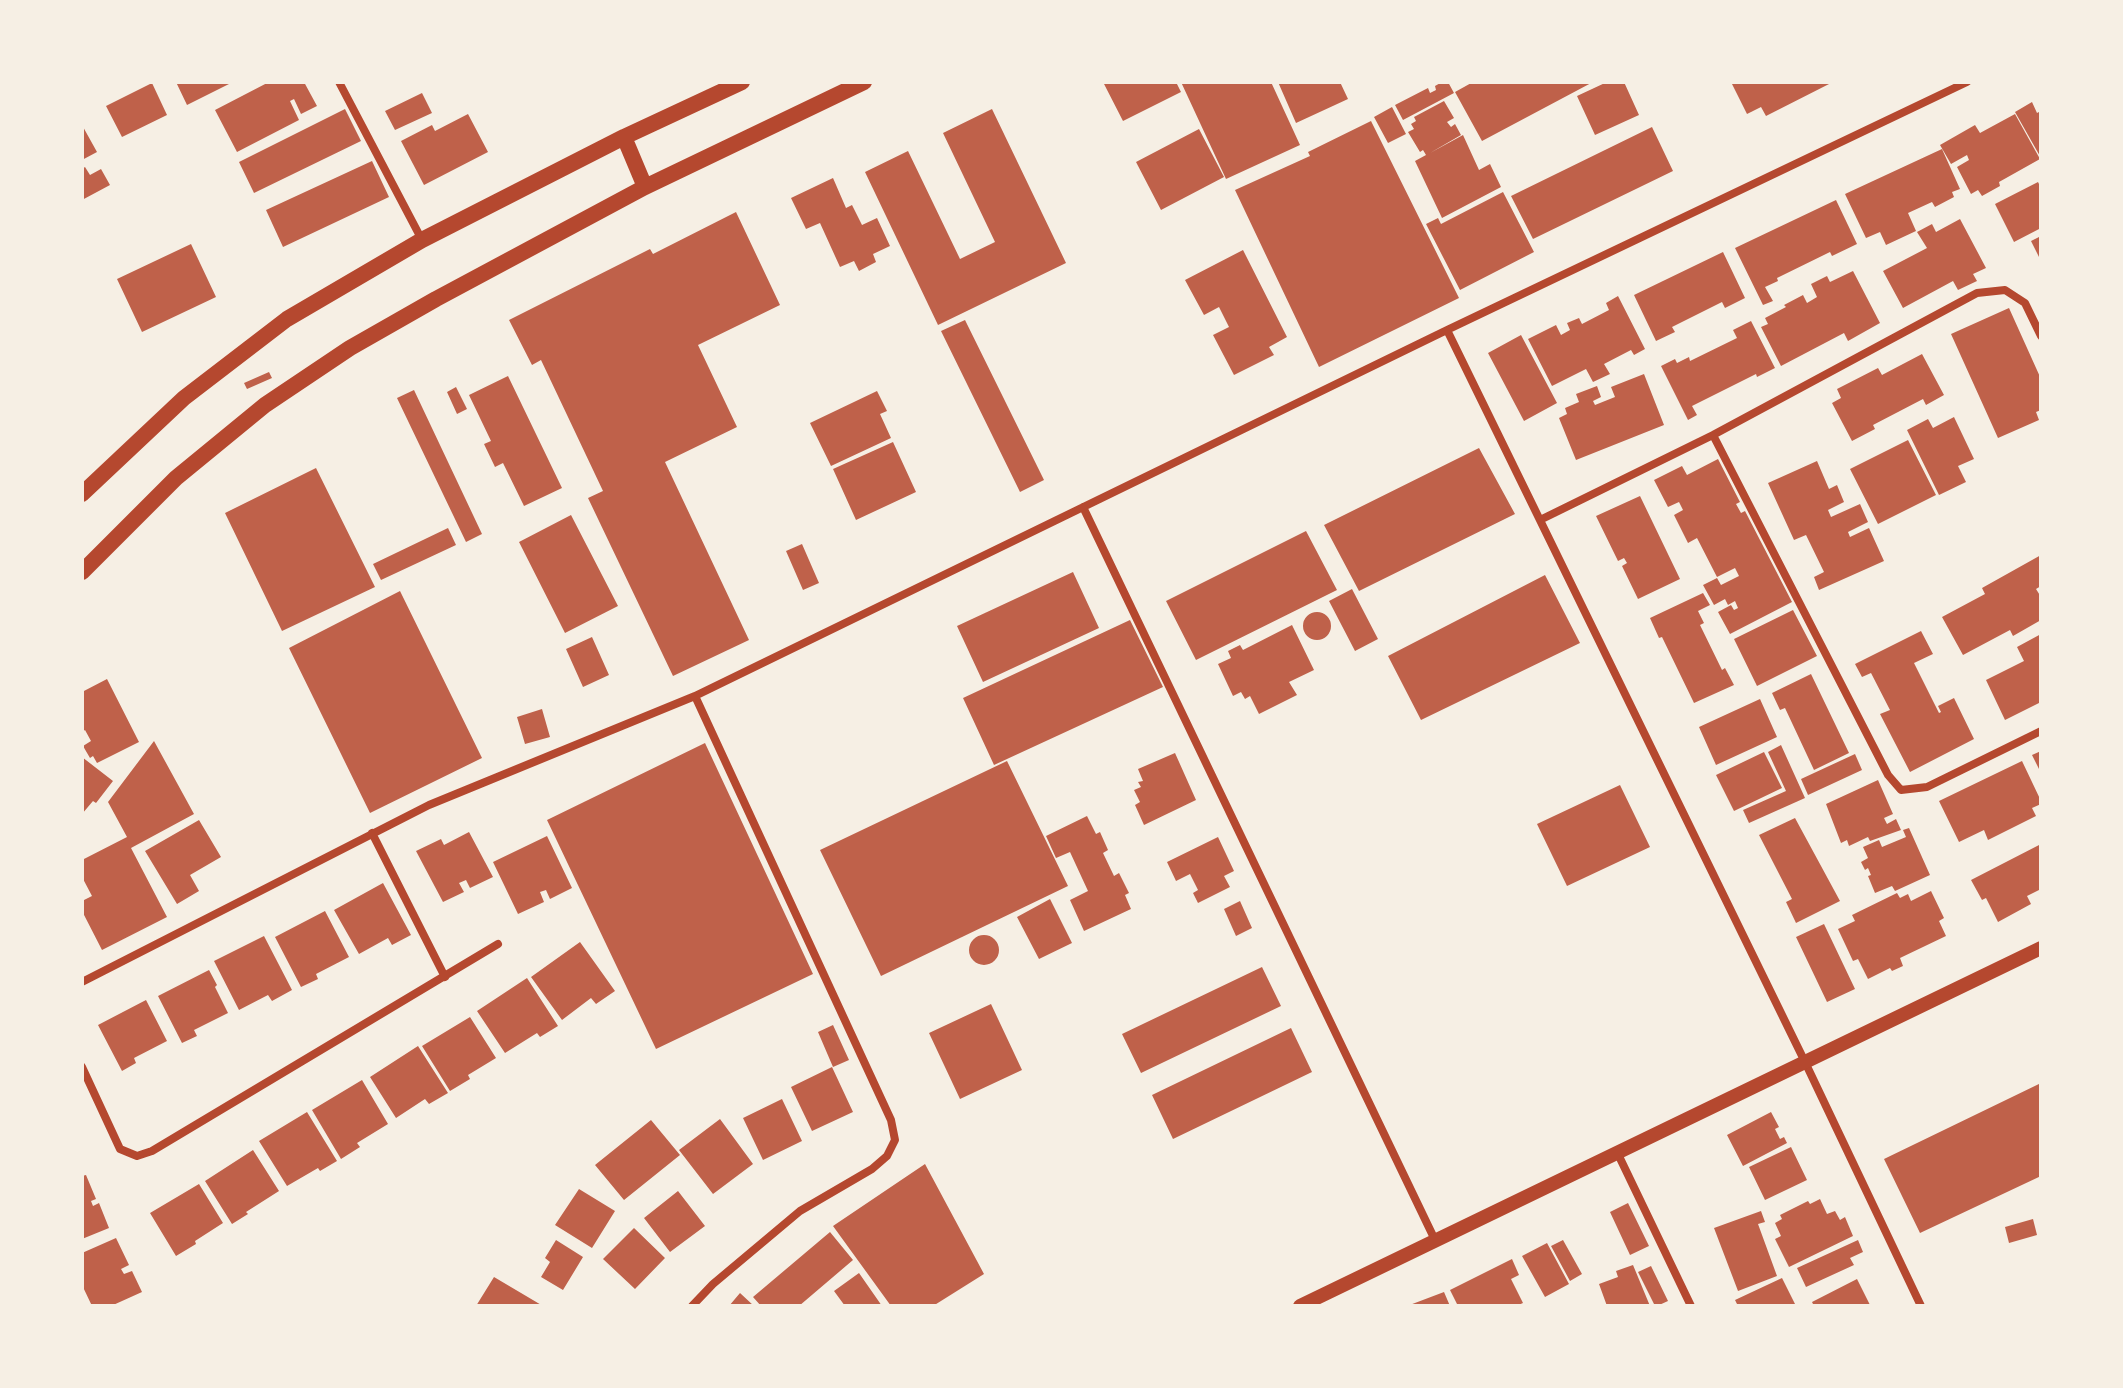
<!DOCTYPE html>
<html>
<head>
<meta charset="utf-8">
<style>
	body { margin:0 }
	#map { position:relative; width:2123px; height:1388px; overflow:hidden; background:#f6efe4; font-family:"Fira Sans",sans-serif }
	canvas { display:block }
	.frame { position:absolute; inset:0; border:84px solid #f6efe4; pointer-events:none }
</style>
</head>
<body>
<div id="map">
<canvas width="2123" height="1388"></canvas>
<div class="frame"></div>
</div>
<script>
const c = document.querySelector('canvas').getContext('2d');
c.lineJoin = 'round';
function fill(path, color) { c.fillStyle = color; c.fill(path, 'evenodd'); }
function trace(path, color, width, dash) { c.strokeStyle = color; c.lineWidth = width; c.lineCap = dash ? 'butt' : 'round'; c.setLineDash(dash || []); c.stroke(path); }
fill(new Path2D(`
	M176,82H233L187,105Z
	M269,82H304L317,106L301,114L294,99L290,101L299,120L237,152L215,110Z
	M1103,82H1176L1181,92L1123,121Z
	M1181,82H1271L1300,145L1226,179Z
	M1278,82H1340L1348,99L1296,123Z
	M1442,82H1448L1454,93L1403,120L1395,105L1428,88L1430,93L1436,90L1435,86Z
	M1473,82H1593L1482,141L1455,92Z
	M1607,82H1624L1639,115L1595,135L1577,96Z
	M1731,82H1833L1766,116L1761,107L1747,114Z
	M152,83L167,115L122,137L106,106Z
	M422,93L432,113L395,130L385,111Z
	M1444,101L1454,118L1447,122L1451,127L1455,124L1461,135L1430,153L1463,135L1479,170L1490,164L1501,187L1442,218L1415,161L1426,155L1423,150L1420,152L1408,132L1414,129L1411,124L1416,121L1414,117Z
	M2032,102L2037,113L2041,111V158L2015,112Z
	M1392,107L1406,134L1388,143L1374,117Z
	M345,109L361,141L254,193L239,162Z
	M992,109L1066,263L938,325L865,172L908,151L960,259L995,242L943,133Z
	M468,114L488,152L424,185L401,141L432,125L435,131Z
	M2015,114L2040,159L1999,182L2000,186L1982,196L1978,190L1971,194L1957,167L1969,160L1967,155L1951,164L1940,145L1975,125L1980,133Z
	M1371,121L1459,298L1319,367L1235,190L1310,156L1308,152Z
	M82,125L97,152L82,160Z
	M1652,127L1673,171L1533,239L1511,196Z
	M1199,129L1224,177L1161,210L1136,162Z
	M1942,149L1960,189L1952,192L1954,197L1935,207L1932,202L1908,213L1916,231L1886,245L1880,232L1866,238L1845,194Z
	M372,161L389,197L283,247L266,210Z
	M85,167L90,175L101,169L110,185L82,200V169Z
	M833,178L846,208L852,205L862,225L877,218L890,246L873,254L876,262L859,271L854,261L840,267L820,223L806,229L791,198Z
	M2038,182L2041,188V228L2014,242L1995,204Z
	M1503,192L1534,252L1460,290L1426,224L1438,218L1441,224Z
	M1836,200L1857,244L1832,256L1830,252L1777,278L1778,281L1765,287L1773,301L1763,305L1735,248Z
	M736,212L780,305L698,345L737,427L665,462L749,640L673,676L588,498L603,491L541,360L532,365L509,320L650,249L653,254Z
	M1960,219L1986,268L1973,274L1977,281L1958,290L1953,281L1903,308L1883,271L1927,248L1917,232L1932,224L1936,232Z
	M2041,236V261L2031,241Z
	M191,244L216,297L142,332L117,279Z
	M1243,250L1287,337L1269,347L1274,355L1234,375L1213,335L1229,327L1219,307L1204,315L1185,280Z
	M1723,252L1745,298L1725,308L1722,302L1672,327L1675,332L1656,341L1634,295Z
	M1853,271L1880,323L1848,341L1844,333L1781,366L1761,327L1768,324L1765,318L1786,307L1784,305L1803,295L1807,303L1817,297L1811,284L1827,276L1830,282Z
	M1618,296L1645,349L1634,355L1631,350L1604,364L1610,374L1593,382L1586,369L1552,386L1528,339L1556,325L1561,335L1570,330L1567,323L1579,318L1582,324L1609,310L1606,303Z
	M2009,308L2041,379V410L2036,412L2039,420L1998,438L1951,334Z
	M965,320L1044,480L1020,492L941,331Z
	M1751,321L1775,368L1757,377L1756,374L1692,406L1697,415L1688,420L1661,366L1675,359L1677,363L1689,357L1690,361L1737,338L1733,330Z
	M1521,335L1557,403L1524,421L1488,353Z
	M1922,354L1944,395L1926,405L1923,399L1873,425L1875,429L1852,441L1832,403L1841,398L1837,389L1878,368L1882,375Z
	M269,372L272,378L247,389L244,383Z
	M1644,374L1664,425L1576,460L1559,418L1567,414L1565,408L1579,402L1576,394L1597,386L1601,397L1593,401L1595,405L1615,397L1611,387Z
	M508,376L562,488L524,506L503,463L495,467L484,444L491,441L469,395Z
	M456,387L467,409L457,414L447,392Z
	M414,390L482,534L466,542L397,398Z
	M877,391L887,411L880,414L891,438L831,466L810,423Z
	M1954,417L1974,459L1958,466L1966,482L1939,495L1907,430L1928,419L1933,428Z
	M1908,440L1936,495L1878,524L1850,469Z
	M893,442L916,492L856,520L833,469Z
	M1479,448L1515,514L1359,591L1324,525Z
	M1718,459L1740,502L1736,504L1741,513L1745,511L1792,602L1730,634L1718,612L1731,605L1734,610L1738,608L1735,601L1728,605L1725,599L1714,605L1703,585L1717,578L1721,585L1739,576L1735,568L1717,577L1697,538L1688,543L1674,515L1683,510L1679,502L1668,507L1654,480L1682,466L1687,475Z
	M1817,461L1829,489L1837,485L1844,502L1828,510L1831,517L1860,504L1868,522L1848,532L1850,537L1869,528L1884,561L1819,590L1814,577L1824,572L1806,535L1794,540L1768,483Z
	M316,468L375,587L282,631L225,513Z
	M1640,496L1680,579L1638,599L1622,566L1627,563L1624,558L1618,561L1596,516Z
	M571,515L618,606L565,633L519,542Z
	M448,528L456,545L381,580L373,564Z
	M1306,531L1337,590L1196,660L1166,601Z
	M802,544L819,583L803,590L786,551Z
	M2041,555V586L2036,589L2041,597V620L2013,636L2010,630L1963,655L1942,617L1985,594L1982,588Z
	M1073,572L1099,628L983,682L957,626Z
	M1545,575L1580,643L1421,720L1388,656Z
	M1352,589L1378,639L1355,651L1329,601Z
	M400,591L482,758L370,813L289,648Z
	M1703,593L1710,605L1698,611L1704,623L1700,625L1722,670L1725,668L1734,685L1694,703L1662,637L1659,638L1650,618Z
	M1793,610L1817,656L1757,686L1734,639Z
	M1303 626a14 14 0 1 1 28 0a14 14 0 1 1-28 0Z
	M1130,620L1163,687L994,765L963,698Z
	M1292,625L1314,670L1289,682L1297,695L1259,714L1250,696L1245,699L1241,692L1233,696L1218,664L1231,658L1228,651L1240,645L1243,650Z
	M1921,631L1933,654L1914,663L1939,713L1941,712L1938,706L1954,698L1974,739L1910,772L1880,714L1890,710L1871,673L1862,677L1855,664Z
	M2041,634V695L2039,696L2041,702L2005,720L1986,680L2024,661L2017,647Z
	M592,637L609,675L583,687L566,649Z
	M1811,674L1849,753L1814,770L1785,708L1780,710L1772,693Z
	M107,679L139,742L97,763L93,756L90,758L83,746L91,741L85,730L82,732V692Z
	M1760,699L1777,737L1716,765L1699,727Z
	M542,709L550,737L525,744L517,717Z
	M154,741L194,814L131,848L167,917L102,950L82,911V901L92,896L82,877V860L127,837L108,802Z
	M705,743L813,974L656,1049L547,820Z
	M1781,745L1805,798L1749,823L1743,810L1786,791L1768,752Z
	M2041,751V773L2032,755Z
	M1764,752L1782,788L1734,811L1716,775Z
	M1175,753L1196,800L1144,825L1135,805L1140,802L1134,790L1141,787L1138,782L1143,781L1138,769Z
	M1855,754L1862,770L1808,795L1801,779Z
	M82,757L113,781L96,803L93,801L82,814Z
	M1007,761L1068,886L881,976L820,850Z
	M2022,761L2041,801V804L2032,808L2036,816L1988,840L1984,830L1959,842L1939,801Z
	M1878,780L1893,814L1884,818L1887,824L1896,819L1901,830L1870,841L1868,837L1849,846L1847,840L1841,843L1826,804Z
	M1620,785L1650,847L1567,886L1537,824Z
	M1087,816L1096,834L1100,832L1108,850L1103,853L1114,876L1119,873L1129,893L1125,895L1131,909L1084,931L1070,900L1088,891L1070,852L1056,858L1046,836Z
	M1795,818L1840,901L1796,923L1786,902L1792,899L1759,835Z
	M199,820L221,857L190,875L199,891L177,904L145,851Z
	M1909,828L1930,875L1895,891L1892,886L1875,893L1868,876L1871,875L1868,868L1865,870L1861,862L1868,858L1863,847L1879,840L1882,847L1906,837L1903,830Z
	M469,832L493,877L470,888L466,880L459,883L464,892L443,902L416,851L441,839L444,845Z
	M547,836L572,888L550,899L546,890L540,892L544,902L518,914L493,862Z
	M1218,837L1234,871L1224,876L1230,887L1198,903L1193,893L1198,890L1190,874L1176,881L1167,862Z
	M2041,844V889L2027,896L2031,904L1998,922L1986,898L1982,900L1971,880Z
	M383,883L411,935L392,945L388,938L359,954L334,910Z
	M1931,891L1944,918L1939,921L1946,936L1900,958L1903,966L1892,971L1890,968L1868,979L1858,959L1853,961L1838,929L1855,921L1852,915L1897,893L1900,898L1908,894L1911,901Z
	M1050,899L1072,943L1039,959L1017,917Z
	M1240,901L1252,928L1236,936L1224,909Z
	M325,911L349,957L316,974L318,979L301,987L275,937Z
	M1824,924L1855,989L1827,1002L1796,937Z
	M969 950a15 15 0 1 1 30 0a15 15 0 1 1-30 0Z
	M264,936L292,990L272,1001L268,995L239,1010L214,961Z
	M580,942L615,991L596,1004L591,998L562,1020L531,977Z
	M1262,967L1281,1006L1141,1073L1122,1034Z
	M209,970L217,985L215,987L228,1013L194,1030L197,1036L182,1043L158,996Z
	M527,978L558,1026L540,1037L537,1033L505,1053L477,1011Z
	M146,1000L167,1041L134,1058L136,1063L122,1071L98,1025Z
	M991,1004L1022,1070L960,1099L929,1033Z
	M470,1017L496,1058L468,1075L470,1079L450,1091L422,1046Z
	M833,1025L849,1060L833,1067L818,1032Z
	M1291,1028L1312,1072L1173,1139L1152,1095Z
	M418,1046L448,1093L429,1104L425,1099L396,1118L370,1077Z
	M832,1067L853,1112L812,1131L791,1087Z
	M362,1080L388,1124L357,1143L360,1147L341,1159L312,1110Z
	M2041,1083V1176L1920,1233L1884,1159Z
	M782,1099L802,1141L763,1160L743,1118Z
	M307,1112L337,1161L320,1171L318,1168L287,1186L259,1141Z
	M1771,1112L1779,1127L1775,1129L1780,1139L1784,1137L1787,1143L1743,1166L1727,1135Z
	M720,1119L753,1164L713,1194L679,1150Z
	M651,1120L680,1155L624,1200L595,1165Z
	M1791,1147L1807,1180L1765,1200L1749,1167Z
	M253,1150L279,1191L246,1212L248,1214L232,1224L205,1181Z
	M925,1164L984,1274L933,1306H891L833,1226Z
	M86,1175L96,1199L91,1201L93,1206L99,1203L109,1228L82,1239V1176Z
	M199,1184L223,1223L195,1241L196,1244L176,1256L150,1213Z
	M579,1189L615,1211L592,1248L555,1225Z
	M678,1191L705,1226L670,1252L644,1218Z
	M1820,1199L1827,1214L1835,1211L1840,1220L1845,1217L1853,1236L1789,1267L1775,1239L1781,1236L1775,1223L1782,1219L1780,1215L1808,1201L1810,1204Z
	M1628,1203L1649,1246L1630,1255L1610,1212Z
	M1761,1211L1765,1222L1758,1224L1777,1276L1738,1291L1714,1228Z
	M2033,1219L2037,1235L2009,1243L2005,1227Z
	M634,1228L665,1258L635,1289L603,1259Z
	M830,1232L853,1260L799,1306H761L753,1297Z
	M116,1238L129,1265L121,1269L124,1274L132,1271L142,1292L111,1306H92L82,1285V1253Z
	M556,1240L583,1257L563,1290L541,1277L550,1262L545,1258Z
	M1563,1240L1582,1274L1570,1281L1551,1246Z
	M1858,1240L1863,1252L1850,1258L1854,1265L1806,1287L1797,1268Z
	M1547,1243L1569,1284L1545,1297L1522,1256Z
	M1512,1259L1519,1275L1511,1279L1523,1303L1516,1306H1458L1450,1290Z
	M1633,1265L1650,1306H1607L1599,1284L1618,1277L1616,1271Z
	M1651,1266L1668,1301L1657,1306H1655L1638,1272Z
	M859,1273L882,1306H845L834,1291Z
	M494,1277L543,1306H476Z
	M1782,1278L1796,1306H1738L1735,1300Z
	M1857,1279L1870,1305L1814,1306L1812,1302Z
	M1444,1292L1450,1306H1407Z
	M740,1293L754,1306H729Z`), '#bf614a');
trace(new Path2D(`
	M339,82L422,240
	M1447,330L1805,1062L1921,1306
	M1713,435L1888,775L1901,790L1927,787L2041,731
	M1083,507L1435,1240
	M1540,520L1713,435L1977,293L2005,290L2025,303L2041,336
	M372,833L445,977
	M82,982L429,805L695,696L1447,330L1967,82
	M82,1067L120,1149L137,1156L152,1151L498,944
	M1617,1152L1691,1306
	M692,1306L713,1284L800,1211L872,1169L887,1156L895,1140L891,1120L695,696`), '#b5482f', 8);
trace(new Path2D(`
	M1300,1306L2041,948`), '#b5482f', 14);
trace(new Path2D(`
	M624,137L645,187
	M82,494L184,398L287,319L422,240L624,137L742,82
	M82,572L176,478L265,405L350,348L436,299L645,187L864,82`), '#b5482f', 16);
</script>
</body>
</html>
